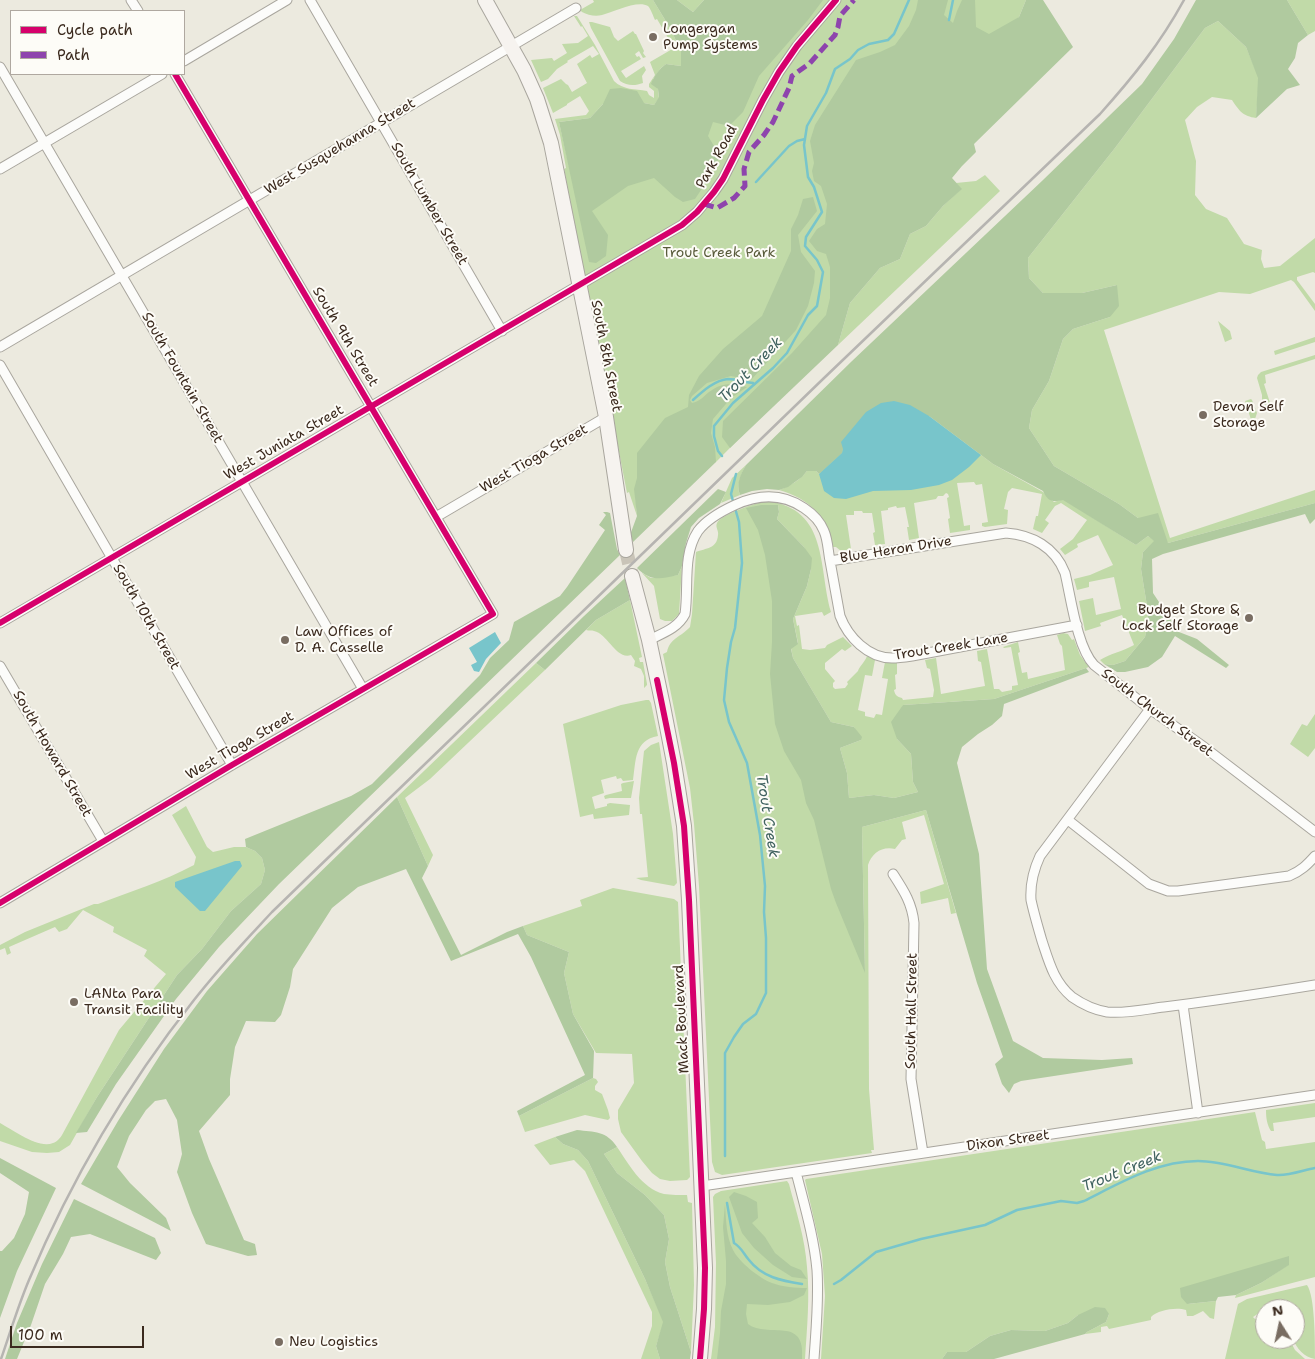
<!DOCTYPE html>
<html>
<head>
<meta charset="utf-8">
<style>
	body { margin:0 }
	#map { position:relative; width:1315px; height:1359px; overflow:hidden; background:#eceadf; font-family:"Shantell Sans",sans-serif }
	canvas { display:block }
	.legend { position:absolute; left:10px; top:10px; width:175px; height:65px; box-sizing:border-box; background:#fdfcf7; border:1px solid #afa8a0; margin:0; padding:6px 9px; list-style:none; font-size:15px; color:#3b2a1e }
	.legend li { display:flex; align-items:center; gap:10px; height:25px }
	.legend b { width:25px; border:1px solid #afa8a0 }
	.north { position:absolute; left:1255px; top:1299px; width:50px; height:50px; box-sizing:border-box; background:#fdfcf7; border:1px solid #afa8a0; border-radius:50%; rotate:350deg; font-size:14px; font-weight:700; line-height:20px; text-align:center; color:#3b2a1e }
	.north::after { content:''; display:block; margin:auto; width:18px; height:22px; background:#796d62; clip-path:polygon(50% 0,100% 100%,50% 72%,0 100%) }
	.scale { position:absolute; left:10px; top:1326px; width:134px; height:22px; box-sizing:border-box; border:2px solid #3b2a1e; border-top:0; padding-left:6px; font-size:15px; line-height:18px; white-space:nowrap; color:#3b2a1e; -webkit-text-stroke:4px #fdfcf7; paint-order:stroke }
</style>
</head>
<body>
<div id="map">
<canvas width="1315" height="1359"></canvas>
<ul class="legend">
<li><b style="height:6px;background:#d6006c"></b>Cycle path</li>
<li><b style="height:6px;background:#8e44ad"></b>Path</li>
</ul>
<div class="north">N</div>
<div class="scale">100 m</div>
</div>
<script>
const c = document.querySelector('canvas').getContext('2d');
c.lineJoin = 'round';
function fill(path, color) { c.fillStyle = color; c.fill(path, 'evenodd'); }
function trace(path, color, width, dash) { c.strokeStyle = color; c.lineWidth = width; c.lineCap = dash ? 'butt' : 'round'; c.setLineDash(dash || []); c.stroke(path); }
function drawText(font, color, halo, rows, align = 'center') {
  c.font = font + ' "Shantell Sans",sans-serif'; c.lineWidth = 4; c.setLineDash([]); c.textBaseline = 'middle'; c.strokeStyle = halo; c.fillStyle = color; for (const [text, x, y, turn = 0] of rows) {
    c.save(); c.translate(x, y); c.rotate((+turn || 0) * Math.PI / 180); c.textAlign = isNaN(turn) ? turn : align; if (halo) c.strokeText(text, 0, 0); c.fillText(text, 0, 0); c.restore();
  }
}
fill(new Path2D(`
	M593,0H653L670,28L681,51V66L666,64L661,68L653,79L658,89L659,98L654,105L644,103L603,104L590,118L559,122L569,166L813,0H1026L1019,17L853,274L835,342L716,462L635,490L637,516L629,492L627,493L564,169L566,168L560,135L555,119L586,115L589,111L580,96L567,104V105L553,113L543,88L561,79L566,84L568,85L572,92L587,83L577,64L590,55L592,58L599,54L593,46L567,61L568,62L557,69L548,79L541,82L531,60L552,58L554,61L567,53L562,44L578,43L588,36L582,26L581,27L574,16H577L595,45L614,81C623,90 635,89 647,91L649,95L654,98V91L649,87V84L655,75L650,62L674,48L657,19L655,20C653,16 651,9 648,6C637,0 614,12 602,15C595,17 588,15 582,12L580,10L594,2Z
	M677,0H704L693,12Z
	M1287,0H1315V31L1308,35Z
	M1218,21L1246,47L1259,78L1256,118C1243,116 1240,112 1232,100L1212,97L1197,107L1185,120L1196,161L1195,195L1206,209L1227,218L1244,244L1262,250L1261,259L1264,268L1280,266L1315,238V273L1313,272L1297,277V280L1315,304V311L1294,282L1291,280L1250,294L1219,292L1104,330L1170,538L1315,490V503L1168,543L1138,518L1119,504L1054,466L1029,428L1032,410L1049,381L1063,339L1073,329L1110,317L1117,285L1082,293H1043L1029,278L1028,258L1115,148L1205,28Z
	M589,22H592L610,27L614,37L618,41L633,31L635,34H636L644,51L643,53L646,57L643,58L639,51L635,54L637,57L639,56L641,59L621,71L626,78L644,66L646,70L642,76L643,83C635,86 627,86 620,81L591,28Z
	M985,175L1000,191L838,345L850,303L880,268L900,259L910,234L926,226L943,206L961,189L956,183L976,181Z
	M1218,321L1230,331L1232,339L1225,342Z
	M1315,337V342L1275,355L1274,351Z
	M1315,355V359L1265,375L1266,383L1264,384L1271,406L1270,409L1264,410L1262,405V395L1257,378L1258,375L1261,372Z
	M1251,399L1252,400L1257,413L1254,422V429L1245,401Z
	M929,416L993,464L1043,492L1054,502L1063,499L1136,545L1148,536L1155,541L1143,552L1141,569L1147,606L1148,622L1145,637L1125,661L1113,665L1104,664L1100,660C1111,653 1122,652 1134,645L1122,615L1100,623L1101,626L1085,631L1079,601L1093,598L1096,615L1121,609L1114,577L1089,582V587L1077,590L1074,579L1090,575L1113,565L1098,535L1077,544L1078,547L1065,555L1060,549L1073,539L1087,520L1061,503L1055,506L1045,520L1049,523L1042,533L1033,529L1036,516H1038L1042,494L1012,488L1008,492L1004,509L1008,510L1007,524L985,527L982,526V523L988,522L982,484L976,485L974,482L957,483L964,526L970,525V530L950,533L948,519L950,518L947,498L949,497L948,494L946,493L943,496H938L936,499L914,503L919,538L909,540L907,527H909L905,507L897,508L896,506L888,508V510L881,511L885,544L875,545L873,533L875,532L872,513H863L862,511H854V515H846L851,549L841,551L836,547H833C826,516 810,499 779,490C790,486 800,480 807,471H816L819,474L841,442Z
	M746,465C741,474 736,485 740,495L721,503L732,478Z
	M767,501C829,509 818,567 831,612L824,616L822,612L795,616L797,626L799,625L802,649L810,650L825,648L827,645L843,637L852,646L845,651L842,649L825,663V669L835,681L833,683V687L835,689L845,688L848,684L847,682L858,671C859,667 865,662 867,656L875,660L872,676L865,675L858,710L865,712V716L874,718L876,714L882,715L888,679L882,678L885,662L897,663V674L895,675L896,689L894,690C895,695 897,697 902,698L903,700L933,697L934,690L930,669L927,668L925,660L936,658L941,694L985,686L981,662L978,661L977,651L987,649L994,689H999L1002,692L1012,690V686L1018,685L1011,647L1004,648L1003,647L1018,642L1020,652L1018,653L1022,673L1027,672L1028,679L1065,670L1062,646L1060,644L1057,635L1063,633L1068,634L1072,640L1074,639L1080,655L1089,667L994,699L903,705L897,739L911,754L913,782L918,792L894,798L874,795L849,798L847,773L840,748L861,740L854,727L831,722L793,658L791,648L798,643L793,619L807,586L811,569L804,547L777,519L779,512L778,505L756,506L865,972L862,827L926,810L956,913L951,914L948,898L921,904L920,892L944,884L924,815L902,822L906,839L902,840L895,849C882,846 872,853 868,865L869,1089L874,1150H871L872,1153L722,1175L715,1172L712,1162L699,886L694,824L690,788L663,654L667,652C670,638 681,637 690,627L692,614L696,552C706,548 717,549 718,535C719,531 715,527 717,523C720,515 758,502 767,501Z
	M682,566L679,614L672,621H665L660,619L654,586L642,573L651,578L678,575Z
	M630,600L642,657L639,658L640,662H643L647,684V685L644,688V676L641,669L634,666L635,661L631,655C616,660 608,634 594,631C592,630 589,631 586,630L596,620Z
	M536,663L545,670L430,779L405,798L433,855L428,866L397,797Z
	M646,700H649L651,703L658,736C634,740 636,761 633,780L623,781L621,778L617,779L616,776L601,780L604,793L592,797L595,809L607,806V804L610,803L630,805L629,815L594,819L593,814L580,817L563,724L621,705Z
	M1315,714V748L1308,757L1290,744L1302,724L1307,726Z
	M659,742L673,834L677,883L674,886L641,880L636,878L648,877L642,814H640L639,798L644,751L651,745Z
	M634,781L631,798H610L605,799L604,796L606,795L622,791L621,784L623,783Z
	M186,806L207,847L213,852L234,847H246L255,851L262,858L265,870L261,884L231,911L202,949L177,975L97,1097L70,1145L59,1152L47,1153L32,1152L0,1141V1123C13,1130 38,1149 53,1143C57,1142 60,1138 62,1135L119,1030L166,974L144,956L147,950L113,932L114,927L83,910L67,929L59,932L55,927L9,947L11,953L7,955L5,948L0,950V945L25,932L94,904H98C130,892 164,881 194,865L196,857L172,815Z
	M613,888L674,899L678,902L690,1177L687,1180L670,1181L660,1179L652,1173L642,1161L621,1132L618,1119V1110L634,1083L632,1054L596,1053L573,1014L564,973L569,952L527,935L523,926L582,906L580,900Z
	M593,1078L596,1079L598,1082L595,1086V1090L602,1094L608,1110L610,1118L608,1120L585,1115L525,1132L519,1116Z
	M1315,1103V1117L1273,1123L1274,1131H1271C1267,1125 1266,1118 1266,1110Z
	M1255,1112L1262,1140L1265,1142L1266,1149L1315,1142V1277L1235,1298L1236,1295L1261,1283L1288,1265L1187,1304L1216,1301L1214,1319L1210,1318L1203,1311L1193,1316H1187L1186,1310C1176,1307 1158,1310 1151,1317V1320L1109,1329L1107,1326L1101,1327V1332L1085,1334L1087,1332L1106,1322L1109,1314L1078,1315L1068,1323L1045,1331L1011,1330L990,1336L966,1352H947L942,1359H821L825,1296L822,1254L805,1180L806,1179Z
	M555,1137L563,1144L578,1150L588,1161L645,1279L664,1322L656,1346L660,1359H641L652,1326V1312L585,1171L574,1160L550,1165L534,1145Z
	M617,1147C629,1164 641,1188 664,1194C671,1195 680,1195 687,1195L688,1202L692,1203L694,1285L691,1352L670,1287L665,1262L669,1239L664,1215L645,1195L617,1173L604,1154Z
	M787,1181L789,1184C796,1211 805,1238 807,1267C810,1297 807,1328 805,1359H711L715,1327L716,1263L713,1197L715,1194L721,1191Z
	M1307,1285C1315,1296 1315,1342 1315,1359C1304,1357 1297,1349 1293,1339H1295V1309H1265L1253,1317L1255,1319L1265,1313V1339H1289L1295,1350L1305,1359H1225L1238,1304L1247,1299Z`), '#c1daa8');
fill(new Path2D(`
	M653,0H677L693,12L704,0H823L808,20L759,76L743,112L729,126L713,122L708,136L720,156L705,184L695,199L683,202L675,197L654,178L628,186L592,211L608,235L606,256L596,263L589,262L559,122L590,118L603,104L610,89L621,88L637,91L644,103L654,105L659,97L658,89L651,84C654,76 659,69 666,64L681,66V51L670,28Z
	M918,0H948L944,15L953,23L957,11L962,0H975L976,27L989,34L1019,17L1026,0H1043L1073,47L974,144L976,152L962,166L952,178L962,189L943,206L926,226L910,234L900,259L880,268L850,303L838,345L730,448L722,437L723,421L792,353L826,315L830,298V267L826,254L817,251L809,241L817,229L825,224L827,204L821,186L814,181L812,171L814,163L810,141L815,125L856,60L880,52L895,45L909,26L916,10Z
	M1196,0H1287L1308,35L1298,43L1295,58L1288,69L1300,85L1287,89L1256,118L1258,78L1246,47L1218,21L1205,28L1115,148L1028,258L1029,278L1043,293H1082L1117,285L1119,306L1110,317L1073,329L1063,339L1049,381L1032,410L1029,428L1054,466L1119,504L1138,518L1158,513L1168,543L1315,503V519L1310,524L1305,514L1163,554L1152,559L1153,593L1179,632L1197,639L1229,665L1226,668L1175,636L1162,657L1148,667L1125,672H1117L1104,664L1113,665L1125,661L1145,637L1148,622L1147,606L1141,569L1143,552L1154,541L1148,536L1136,545L1063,500C1053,502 1048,502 1043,491L993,464L929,416L843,449L842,453L819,474L816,471H807L802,477L788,487L779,490L767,489L752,491L740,495C736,484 740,475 746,465L852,361L1043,180L1142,84L1174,39Z
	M813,197L817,211L798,235L801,252L815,271L814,283L808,306L796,330L751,380L731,376L707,383L692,396L690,400L692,403C700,401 703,397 709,392C722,382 732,383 747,387L731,398L713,419L711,433L715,447L716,462L633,542L630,535L637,516L634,489L637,478V453L665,418L688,407L689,395L699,376L723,349L762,316L791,251V229L798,215L803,199Z
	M718,489L726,492L720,504L699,518L691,527L686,543L682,566L678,575C661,579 651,582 637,568Z
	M761,505H778L779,512L777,519L804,547L812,558L811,569L807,586L793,619L798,644L791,649L793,658L831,722L854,727L862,737L861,740L840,748L847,773L849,798L874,795L894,798L918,792L913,782L911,754L897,739L891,722L903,705L994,699L1086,668L1089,672L1004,704L1002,716L992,725L978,734L962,747L957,763L979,854L987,969L1013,1041L1043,1058L1102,1060L1132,1058L1133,1064L1021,1081L1014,1084L1009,1093L1002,1084L995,1064L1003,1057L977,983L926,810L862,827L865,973L836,903L831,889L814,820L806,803L801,780L784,751L775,724L770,674L772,642V601L765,555L758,530L746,508Z
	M603,512H607L610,513L617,549L620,555L279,884L219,947L176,999L116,1084L87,1132L76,1133L97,1097L177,975L202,949L231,911L261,884L265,870L262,858L255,851L246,847L245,839L351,796L372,784L480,675L490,658L509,640L514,622L560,596L567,587L605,530L599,525L606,515Z
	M625,578L630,600L596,620L545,670L536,663L584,616Z
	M397,797L428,866L422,878L461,955L507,932L523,926L527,935L569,952L564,973L573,1014L594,1051L593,1078L519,1116L517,1111L585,1075L531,957L518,934L451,961L406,869L358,887L332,908L293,969L290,987L281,1015L275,1022L246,1021L235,1047L230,1079V1095L199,1131L209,1159L244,1240L255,1244L257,1255L248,1256L206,1244L192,1213L177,1172L182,1154L177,1120L166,1099L155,1101L146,1110L129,1136L117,1167L130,1183L166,1218L171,1231L81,1184L118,1121L164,1049L207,991L257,934Z
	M577,1130C594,1132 607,1131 617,1147L604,1154L617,1173L645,1195L664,1215L669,1239L665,1262L670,1287L691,1352L690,1359H660L656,1346L663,1322L645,1279L588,1161L578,1150L563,1144L555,1137Z
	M0,1158L56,1188L17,1271L0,1318V1251H2L14,1238L25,1214L29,1192L0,1173Z
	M734,1192L746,1196L757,1202L758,1218L752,1223L765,1237L775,1253L791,1266L801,1270L807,1279L792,1277L773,1265L754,1248L742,1233L729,1197Z
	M74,1199L155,1238L161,1253L156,1260L90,1234L71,1237L63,1254L45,1284L31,1325L17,1359H5L17,1323L42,1264Z
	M725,1204C726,1218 726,1237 733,1250C739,1262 759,1278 772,1283C782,1287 796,1288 807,1288L804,1295L790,1302L768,1305L747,1304L746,1314L748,1324C768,1339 806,1315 802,1359H717L720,1333L721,1311L726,1284V1261L723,1227Z
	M1289,1256V1265L1261,1283L1236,1295L1218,1297L1216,1301L1187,1304L1181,1297L1180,1288Z
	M1095,1307L1105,1308L1109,1314L1106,1322L1087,1332L1085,1334L994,1359H942L947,1352H966L990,1336L1011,1330L1045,1331L1068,1323L1078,1315Z`), '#b0ca9f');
fill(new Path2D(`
	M894,401L910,405L929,416L981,455L969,467L952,480L939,485L911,490L873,491L846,499L834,498L824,491L819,474L842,453L843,449L841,442L866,412L881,403Z
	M495,632L501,643L486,659L479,672L474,671L471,665L477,662L469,648Z
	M235,861H240L242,866L205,911H200L175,887V882Z`), '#78c5cb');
trace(new Path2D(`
	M949,20L953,0
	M756,182L789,146L797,141L805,139
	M693,400C703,391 715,380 728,379C736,379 745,382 753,383
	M722,456L718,451L714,436V426L733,403L773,368L787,353L808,315L817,306L823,272L817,260L805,246L806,237L822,212L814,187L808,177L804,145L807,126L826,93L835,69L850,59L858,50L869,44L888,40L894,34L909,0
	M725,1156V1053L734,1037L743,1024L756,1014L766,993V938L764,912L765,886L760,835L747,763L729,722L724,700L727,668L731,642L735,628L742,563L739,522L731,494L736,474
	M727,1203L734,1243C742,1248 743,1253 749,1260C762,1277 782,1281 802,1284
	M834,1284L841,1280L876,1252L921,1239L985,1225L1017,1210L1061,1201L1077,1203L1084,1201C1120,1183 1157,1161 1198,1161C1225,1161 1251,1173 1277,1175C1288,1176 1304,1170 1315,1168`), '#78c5cb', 2.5);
trace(new Path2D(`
	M626,550L632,576`), '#c9c4b8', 14, [14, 7]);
const street = new Path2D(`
	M131,0L138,11
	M310,0L502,331
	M184,61L287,0
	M0,67L363,689
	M0,169L162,74
	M0,347L576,8
	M0,365L232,765
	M436,517L606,417
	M830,561L840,616C848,637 868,658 892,658C898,658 905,657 912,656L1077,625
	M0,623L682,225L697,212L714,192L723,179L763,100L779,72L797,46L836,0
	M649,640C663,633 678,628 685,614C689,587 682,555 698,531C707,519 722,511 735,505C759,494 782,493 804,508C813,514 820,521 824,531C828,540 828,551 830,561L1006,533C1032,535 1055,547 1065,573C1071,598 1077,647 1094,665L1150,709L1204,747L1315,832
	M0,666L103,841
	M1150,709L1040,856C1033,871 1030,884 1031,900C1034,914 1038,927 1042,941C1049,962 1054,982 1072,997C1082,1004 1095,1010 1107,1012C1126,1014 1146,1009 1164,1007C1214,1001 1265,993 1315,985
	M1068,820L1149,884L1168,891H1178L1289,876C1301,871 1307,865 1315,856
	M893,874C904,891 912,903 914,923L911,1079L923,1153
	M0,903L232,765L493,614L175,74
	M1183,1005L1198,1113
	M796,1172C804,1204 814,1237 817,1270C819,1300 816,1329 814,1359
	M702,1186L1315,1095`);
const secondary = new Path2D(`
	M485,0L524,70L537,99L551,143L606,417L626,550
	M632,576L649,640L663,706L674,763L684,826L689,900L705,1268L704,1309L700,1359`);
trace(street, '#a9a69e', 11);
trace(secondary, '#a9a69e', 16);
trace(street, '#fcfcfa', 9);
trace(secondary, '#f6f3ef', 14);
trace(new Path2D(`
	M1,1359C10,1333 18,1306 29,1280C71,1180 126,1086 194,1000C218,969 245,941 272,912L823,379L1100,114C1133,77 1160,44 1184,0`), '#b6b4b1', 2.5);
trace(new Path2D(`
	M704,204L717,208L734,198L745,186L744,169L749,152L764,135L773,122L789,88L792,76L810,63L835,35L838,27L840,16L854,0`), '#8e44ad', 5, [10, 5]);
trace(new Path2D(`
	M0,623L682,225L697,212L714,192L723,179L763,100L779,72L797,46L836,0
	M657,680L674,763L684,826L689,900L705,1268L704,1309L700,1359
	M0,903L232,765L493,614L175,74`), '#d6006c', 6);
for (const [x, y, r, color] of [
	[653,37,5,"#796d62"],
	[1203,415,5,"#796d62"],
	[1249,618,5,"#796d62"],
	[285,640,5,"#796d62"],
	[74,1002,5,"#796d62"],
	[279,1342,5,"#796d62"]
]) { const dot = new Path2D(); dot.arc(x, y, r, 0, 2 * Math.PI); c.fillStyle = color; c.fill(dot); trace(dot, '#fdfcf7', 2); }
drawText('14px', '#3b2a1e', '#fdfcf7', [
	["Longergan",663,29],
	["Pump Systems",663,45],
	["Devon Self",1213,407],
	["Storage",1213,423],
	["Budget Store &",1239,610,"right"],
	["Lock Self Storage",1239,626,"right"],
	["Law Offices of",295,632],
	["D. A. Casselle",295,648],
	["LANta Para",84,994],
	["Transit Facility",84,1010],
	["Neu Logistics",289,1342]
], 'left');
drawText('14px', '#3b2a1e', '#fdfcf7', [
	["West Susquehanna Street",340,147,-31],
	["Park Road",717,157,-61],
	["South Lumber Street",429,204,60],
	["South 9th Street",345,337,59],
	["South 8th Street",606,356,79],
	["South Fountain Street",182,378,60],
	["West Juniata Street",284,443,-30],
	["West Tioga Street",534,459,-30],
	["Blue Heron Drive",896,550,-9],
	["South 10th Street",146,617,60],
	["Trout Creek Lane",951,647,-9],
	["South Church Street",1157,713,37],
	["West Tioga Street",240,746,-30],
	["South Howard Street",52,754,60],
	["South Hall Street",912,1011,-89],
	["Mack Boulevard",682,1019,-93],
	["Dixon Street",1008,1141,-8]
]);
drawText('14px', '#585b3a', '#fdfcf7', [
	["Trout Creek Park",719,253]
]);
drawText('italic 15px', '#406260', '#fdfcf7', [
	["Trout Creek",751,370,-46],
	["Trout Creek",767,816,81],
	["Trout Creek",1122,1172,-22]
]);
</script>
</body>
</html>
